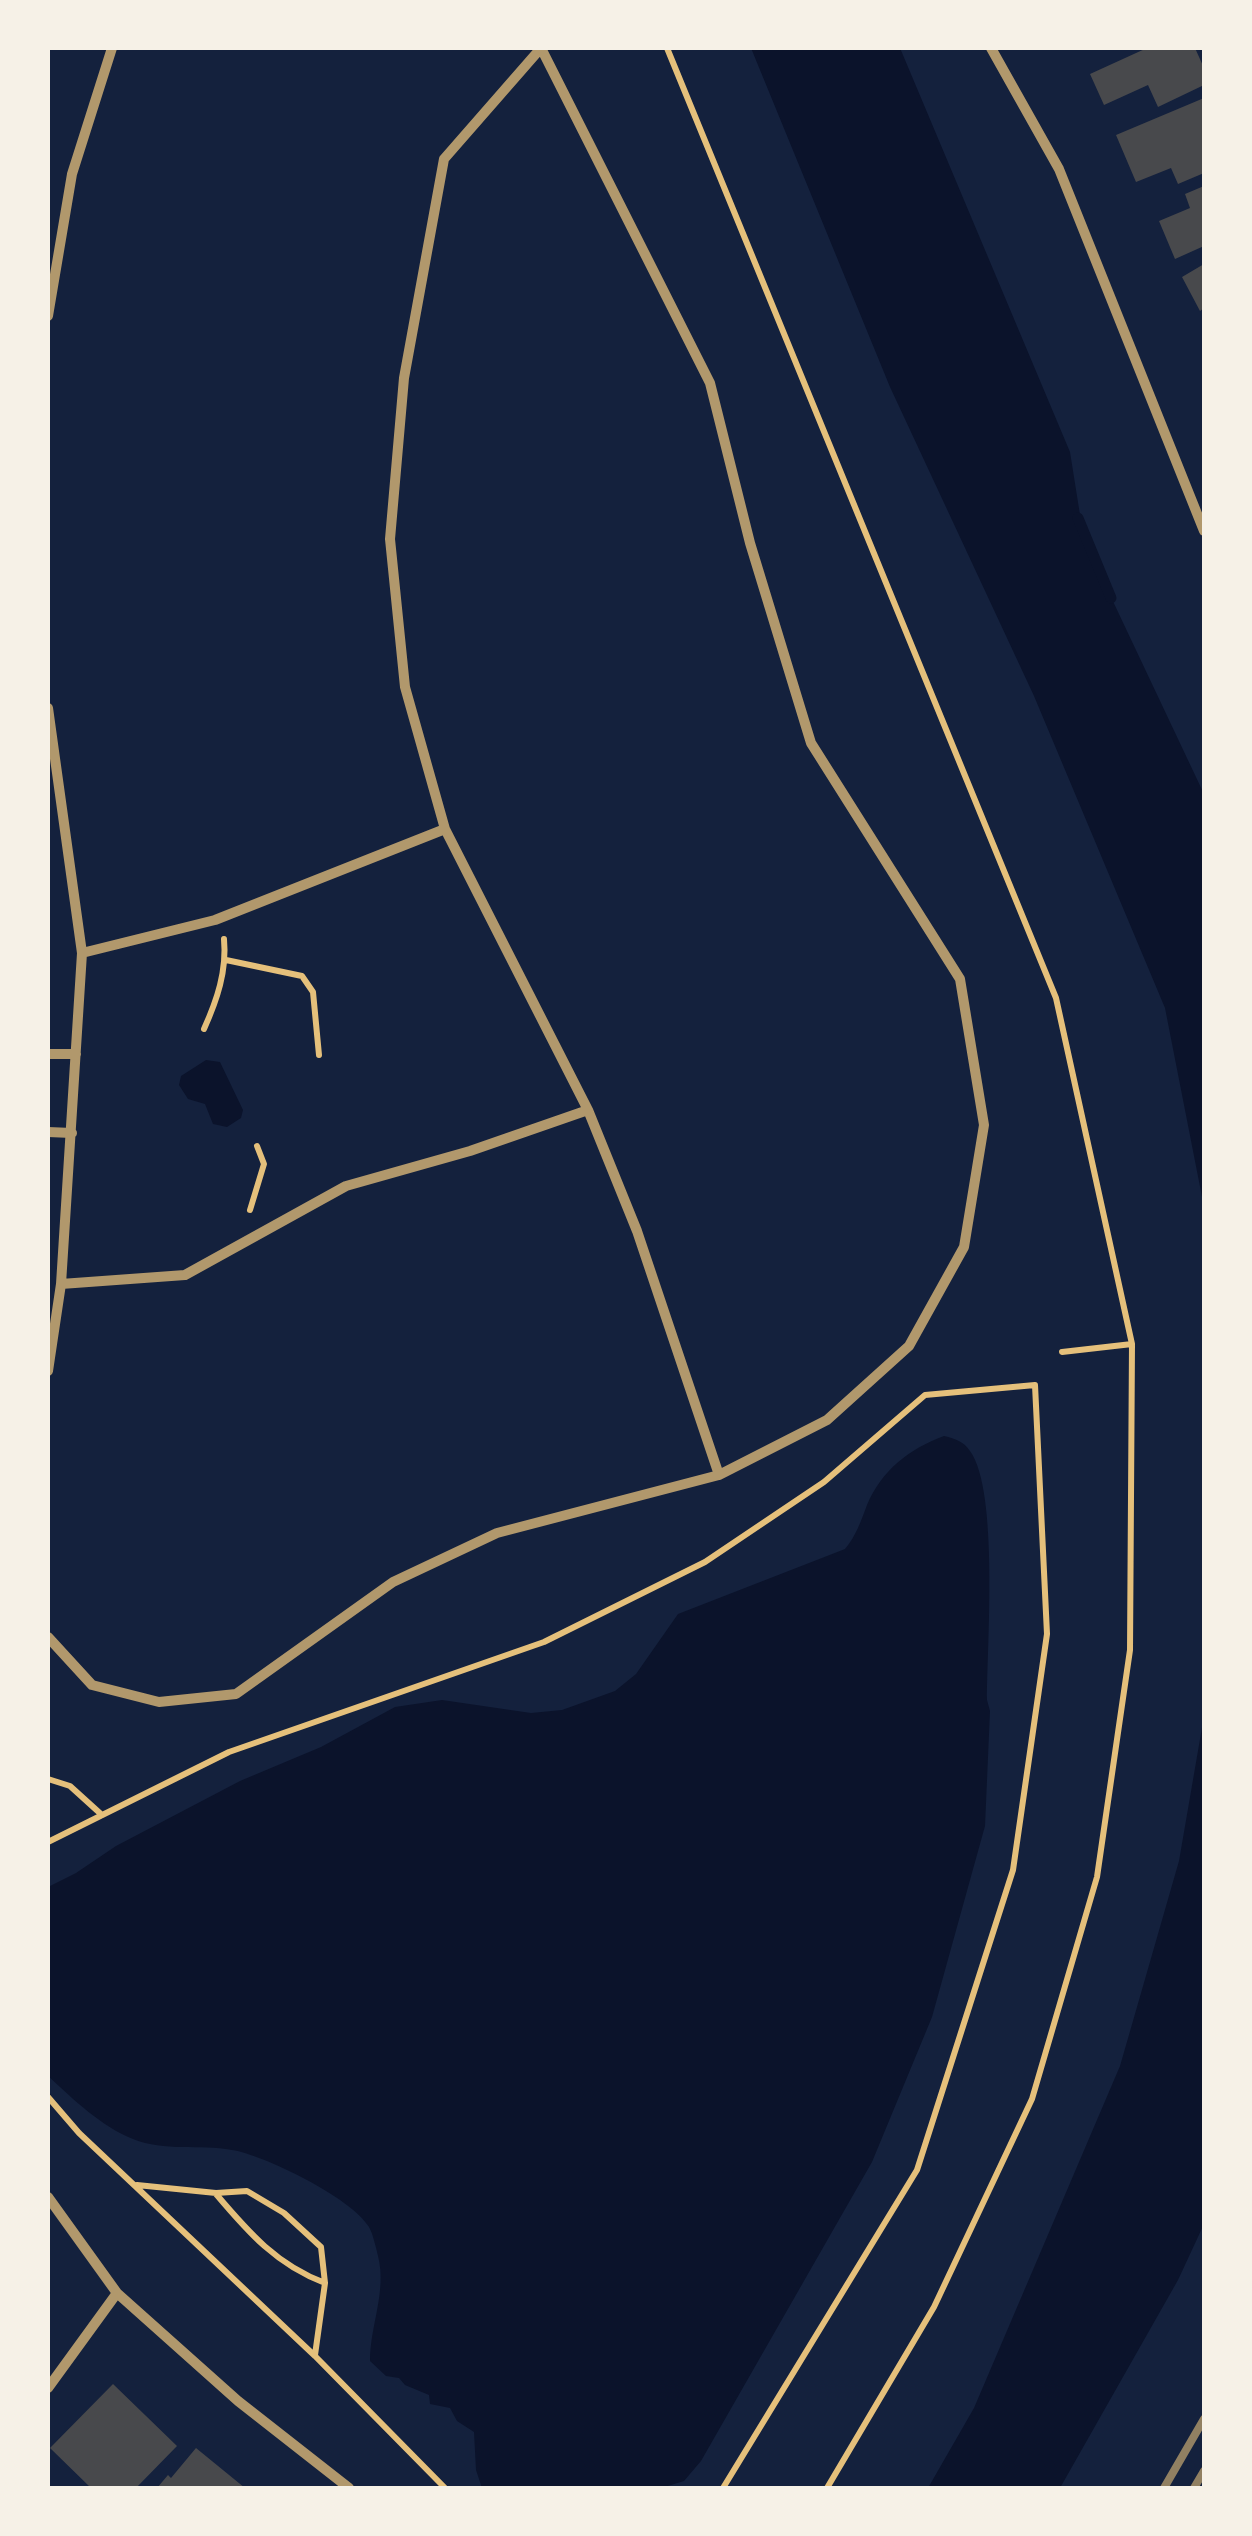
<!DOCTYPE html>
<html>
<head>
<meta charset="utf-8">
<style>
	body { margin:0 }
	#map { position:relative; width:1252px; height:2536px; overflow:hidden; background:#14213d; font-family:"Playfair Display",serif }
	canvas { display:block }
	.frame { position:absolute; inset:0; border:50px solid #f6f1e7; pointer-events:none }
</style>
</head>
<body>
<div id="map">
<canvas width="1252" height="2536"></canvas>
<div class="frame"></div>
</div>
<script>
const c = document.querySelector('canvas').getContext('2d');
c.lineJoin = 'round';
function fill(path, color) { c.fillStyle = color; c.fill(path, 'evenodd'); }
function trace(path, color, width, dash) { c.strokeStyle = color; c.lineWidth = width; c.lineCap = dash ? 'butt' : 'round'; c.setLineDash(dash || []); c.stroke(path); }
fill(new Path2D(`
	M751,48H900L1070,452L1084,540L1204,794V1207L1165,1008L1034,696L890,387Z
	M206,1060L220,1062L243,1110L241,1118L227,1127L213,1124L205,1104L188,1099L179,1085L181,1076Z
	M944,1436C956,1439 963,1441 970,1451C999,1491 987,1646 987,1700L990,1711L985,1826L932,2017L872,2162L701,2461L684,2481L661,2488H482L476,2470L474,2432L457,2421L450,2408L430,2404L429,2395L405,2385L399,2378L386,2376L370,2361C370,2325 387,2292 378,2256C376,2248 373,2234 369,2227C352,2198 264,2155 232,2150C199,2144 165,2152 133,2139C102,2127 73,2099 48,2076V1887L76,1873L116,1846L240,1781L321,1747L395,1707L442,1700L531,1713L562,1710L615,1691L636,1674L678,1614L845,1549C856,1536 861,1521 867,1505C882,1470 909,1449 944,1436Z
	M1204,1716V2224L1178,2280L1060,2488H928L974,2408L1120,2066L1179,1861Z`), '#0b132b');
trace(new Path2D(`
	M1078,518L1111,598`), '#0b132b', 11);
fill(new Path2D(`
	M1147,48H1195L1204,68V85L1158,107L1148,85L1104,105L1090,74Z
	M1204,98V173L1178,184L1171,168L1136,182L1116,135Z
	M1204,186V246L1175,259L1159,221L1190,208L1185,194Z
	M1204,264V308L1200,311L1182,277Z
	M113,2384L177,2446L136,2488H91L50,2448Z
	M196,2448L245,2488H157L168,2475L171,2478Z`), '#48494c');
trace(new Path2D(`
	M667,48L1056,998L1132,1344L1130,1650L1097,1877L1032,2099L934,2307L827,2488
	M226,960L302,976L313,992L319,1055
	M204,1029C217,1000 227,971 224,939
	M250,1210L264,1164L257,1146
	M1062,1352L1132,1344
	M48,1779L70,1786L102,1815
	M48,1842L229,1752L544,1642L705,1562L824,1482L925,1395L1035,1385L1047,1634L1013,1870L917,2170L723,2488
	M48,2097L79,2133L315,2356L445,2488
	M137,2185L216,2193L247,2191L284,2213L321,2247L325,2283L315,2355
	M216,2194C249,2233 277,2265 325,2283`), '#e5c07b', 6);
trace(new Path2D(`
	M991,48L1059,169L1204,531
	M48,316L72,174L112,48
	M48,708L82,953L61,1284L48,1371
	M82,953L215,920L445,829
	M48,1054H76
	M48,1132L72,1133
	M61,1284L185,1275L346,1186L470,1151L588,1110
	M48,1637L92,1685L159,1702L236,1694L393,1582L497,1533L719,1475L827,1420L909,1346L964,1247L984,1125L960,979L811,743L750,543L710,383L541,48L444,159L404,378L390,539L405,687L445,829L588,1110L637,1231L719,1475
	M48,2197L117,2293L238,2401L349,2488
	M48,2388L117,2293`), '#b1986c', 10);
trace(new Path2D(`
	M1164,2488L1204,2419
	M1194,2488L1204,2471`), '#918062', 8);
</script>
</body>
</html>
